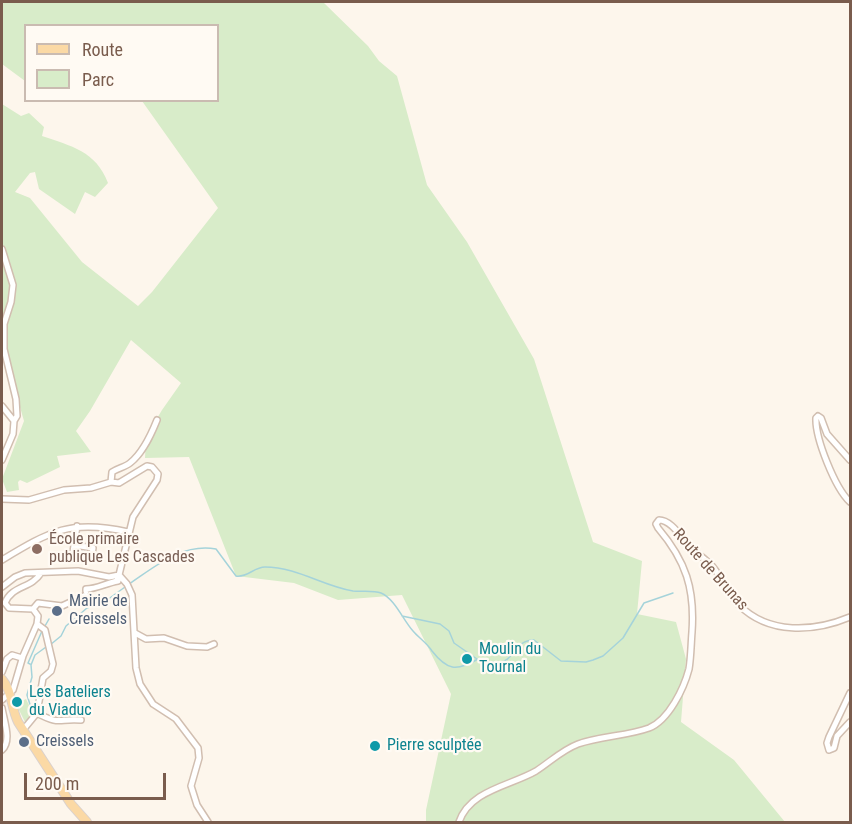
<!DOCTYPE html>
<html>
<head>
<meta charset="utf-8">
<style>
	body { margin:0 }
	#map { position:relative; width:852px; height:824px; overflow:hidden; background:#fdf6ec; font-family:"Roboto Condensed",sans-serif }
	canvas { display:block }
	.frame { position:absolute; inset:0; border:3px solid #7a5c4d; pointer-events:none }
	.legend { position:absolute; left:24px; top:24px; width:195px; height:78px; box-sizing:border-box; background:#fffaf3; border:2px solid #cabbb1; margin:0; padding:8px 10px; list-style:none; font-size:18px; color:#7a5c4d }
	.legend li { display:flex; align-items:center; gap:12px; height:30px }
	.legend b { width:30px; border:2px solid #cabbb1 }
	.scale { position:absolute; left:24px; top:773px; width:142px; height:27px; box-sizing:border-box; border:3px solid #7a5c4d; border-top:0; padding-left:8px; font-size:18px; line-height:21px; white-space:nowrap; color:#7a5c4d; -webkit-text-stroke:4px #fffaf3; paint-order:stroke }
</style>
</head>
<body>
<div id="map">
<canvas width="852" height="824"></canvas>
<div class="frame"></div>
<ul class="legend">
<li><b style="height:8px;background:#fbd9a5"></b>Route</li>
<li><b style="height:16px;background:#d8ecc9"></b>Parc</li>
</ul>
<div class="scale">200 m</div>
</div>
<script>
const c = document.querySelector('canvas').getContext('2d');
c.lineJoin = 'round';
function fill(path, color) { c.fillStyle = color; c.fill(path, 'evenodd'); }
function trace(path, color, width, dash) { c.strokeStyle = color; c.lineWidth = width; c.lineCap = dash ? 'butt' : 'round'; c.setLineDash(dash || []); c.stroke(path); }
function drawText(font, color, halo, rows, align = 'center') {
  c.font = font + ' "Roboto Condensed",sans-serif'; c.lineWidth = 4.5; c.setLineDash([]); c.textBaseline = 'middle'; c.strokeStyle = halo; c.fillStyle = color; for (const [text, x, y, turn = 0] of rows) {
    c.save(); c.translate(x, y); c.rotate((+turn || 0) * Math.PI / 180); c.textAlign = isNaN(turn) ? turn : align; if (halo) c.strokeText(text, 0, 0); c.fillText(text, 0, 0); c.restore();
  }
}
fill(new Path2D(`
	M2,2H323L368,46L379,61L397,76L427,185L467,242L534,359L593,542L642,561L637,614L676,622L686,659L681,722L734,760L785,822H426V810L451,694L402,595L338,600L294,583L236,576L189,457L145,458L146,437L162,410L181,383L131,340L90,411L76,431L91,452L57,456L60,467L27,483L20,480L18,482L19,490L7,492L2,479L24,421L3,348H2V104L21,116L29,113L44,127L42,136C71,146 96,151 108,183L95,197L85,192L75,214L39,189L35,172L30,173L15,192L30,198L82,262L138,306L152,292L218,208L142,101L218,100V26H26L25,81L2,64Z
	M26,699L33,713L25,722L16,704Z`), '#d8ecc9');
trace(new Path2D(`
	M129,584C156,566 182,543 216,549L236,576C247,578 254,567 265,567C297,567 323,586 353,591C361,592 373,590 381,593C395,599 403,620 413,631C419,638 427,643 432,651C447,670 456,672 478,659C485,660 491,663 498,663C514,662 514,640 534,640L561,661L586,662L593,660L603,656L623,638L644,603L673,593
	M402,616L440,624L449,631L454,643L477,659
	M45,626L49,619
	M50,645L61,636L66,626L87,608L107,600L125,587
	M30,664L28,663L42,631
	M33,714L27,695L32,677L31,665L35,655L46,647`), '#a5d3da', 1.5);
const minor = new Path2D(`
	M2,249L13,285L11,302L4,324V349L16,399L17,416L14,421
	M2,406L14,421L13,434L2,460
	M850,460L827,434L821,418L818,416L816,418C815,438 835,488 850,502
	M111,482L112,472C118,468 125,467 130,463C143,453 151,435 157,420
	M2,499L29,500L64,490L91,488L111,482L119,483L147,466L152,467L158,474L157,480L133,517L119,575L109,577L78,571L25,573L15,577L2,587
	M74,545L93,548L92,554L73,552L77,526
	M2,560C50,531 71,519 128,532
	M119,575L127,584L132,595L136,668L140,684L153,704L176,719L198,748L199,758L191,786L197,805L208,822
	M86,591V589C97,589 106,583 118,581L117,576
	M33,609L9,608L5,603C12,585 31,589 41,573
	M33,609L38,603L62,606L86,595
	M135,633L146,639L164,638L187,646L207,647L214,644
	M2,672L7,659L12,655L22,658
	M850,693L829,737L827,743L829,750L834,748L837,736L850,722
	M2,700L13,690L23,656L37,624L38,616L33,609
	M2,708C4,721 12,741 2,750
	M37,713C61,726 58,718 81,720
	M23,730L37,713L43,678L51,671L53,664L45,630L37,624
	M459,822C470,790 510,786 536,771C550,762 562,750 578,744C601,736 627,736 649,728C669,720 684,688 689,669C691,657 691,644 692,632C695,589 686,561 658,528L656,524L659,520C670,520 679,534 686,542C694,552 705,558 713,567C723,579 727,594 739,605C769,635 814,632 850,617`);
const primary = new Path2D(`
	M2,679C12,690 11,708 18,722L71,804L87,822`);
trace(minor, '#d1beb0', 8);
trace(primary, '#dad1cd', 10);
trace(minor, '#fff', 5);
trace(primary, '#fbd9a5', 8);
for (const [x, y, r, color] of [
	[37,549,6,"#8d6e63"],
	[57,611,6,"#5c6f8a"],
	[467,659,6,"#0f9aa8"],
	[17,702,6,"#0f9aa8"],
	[24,742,6,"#5c6f8a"],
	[375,746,6,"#0f9aa8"]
]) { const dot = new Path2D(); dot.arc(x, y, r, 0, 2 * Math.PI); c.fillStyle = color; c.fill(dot); trace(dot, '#fffaf3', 2); }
drawText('16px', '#785e54', '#fffaf3', [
	["École primaire",49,540],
	["publique Les Cascades",49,558]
], 'left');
drawText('16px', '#7a5c4d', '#fffaf3', [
	["Route de Brunas",710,570,48]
]);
drawText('16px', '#4e5e75', '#fffaf3', [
	["Mairie de",69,602],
	["Creissels",69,620],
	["Creissels",36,742]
], 'left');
drawText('16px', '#0d838f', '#fffaf3', [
	["Moulin du",479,650],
	["Tournal",479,668],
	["Les Bateliers",29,693],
	["du Viaduc",29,711],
	["Pierre sculptée",387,746]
], 'left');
</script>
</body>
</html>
